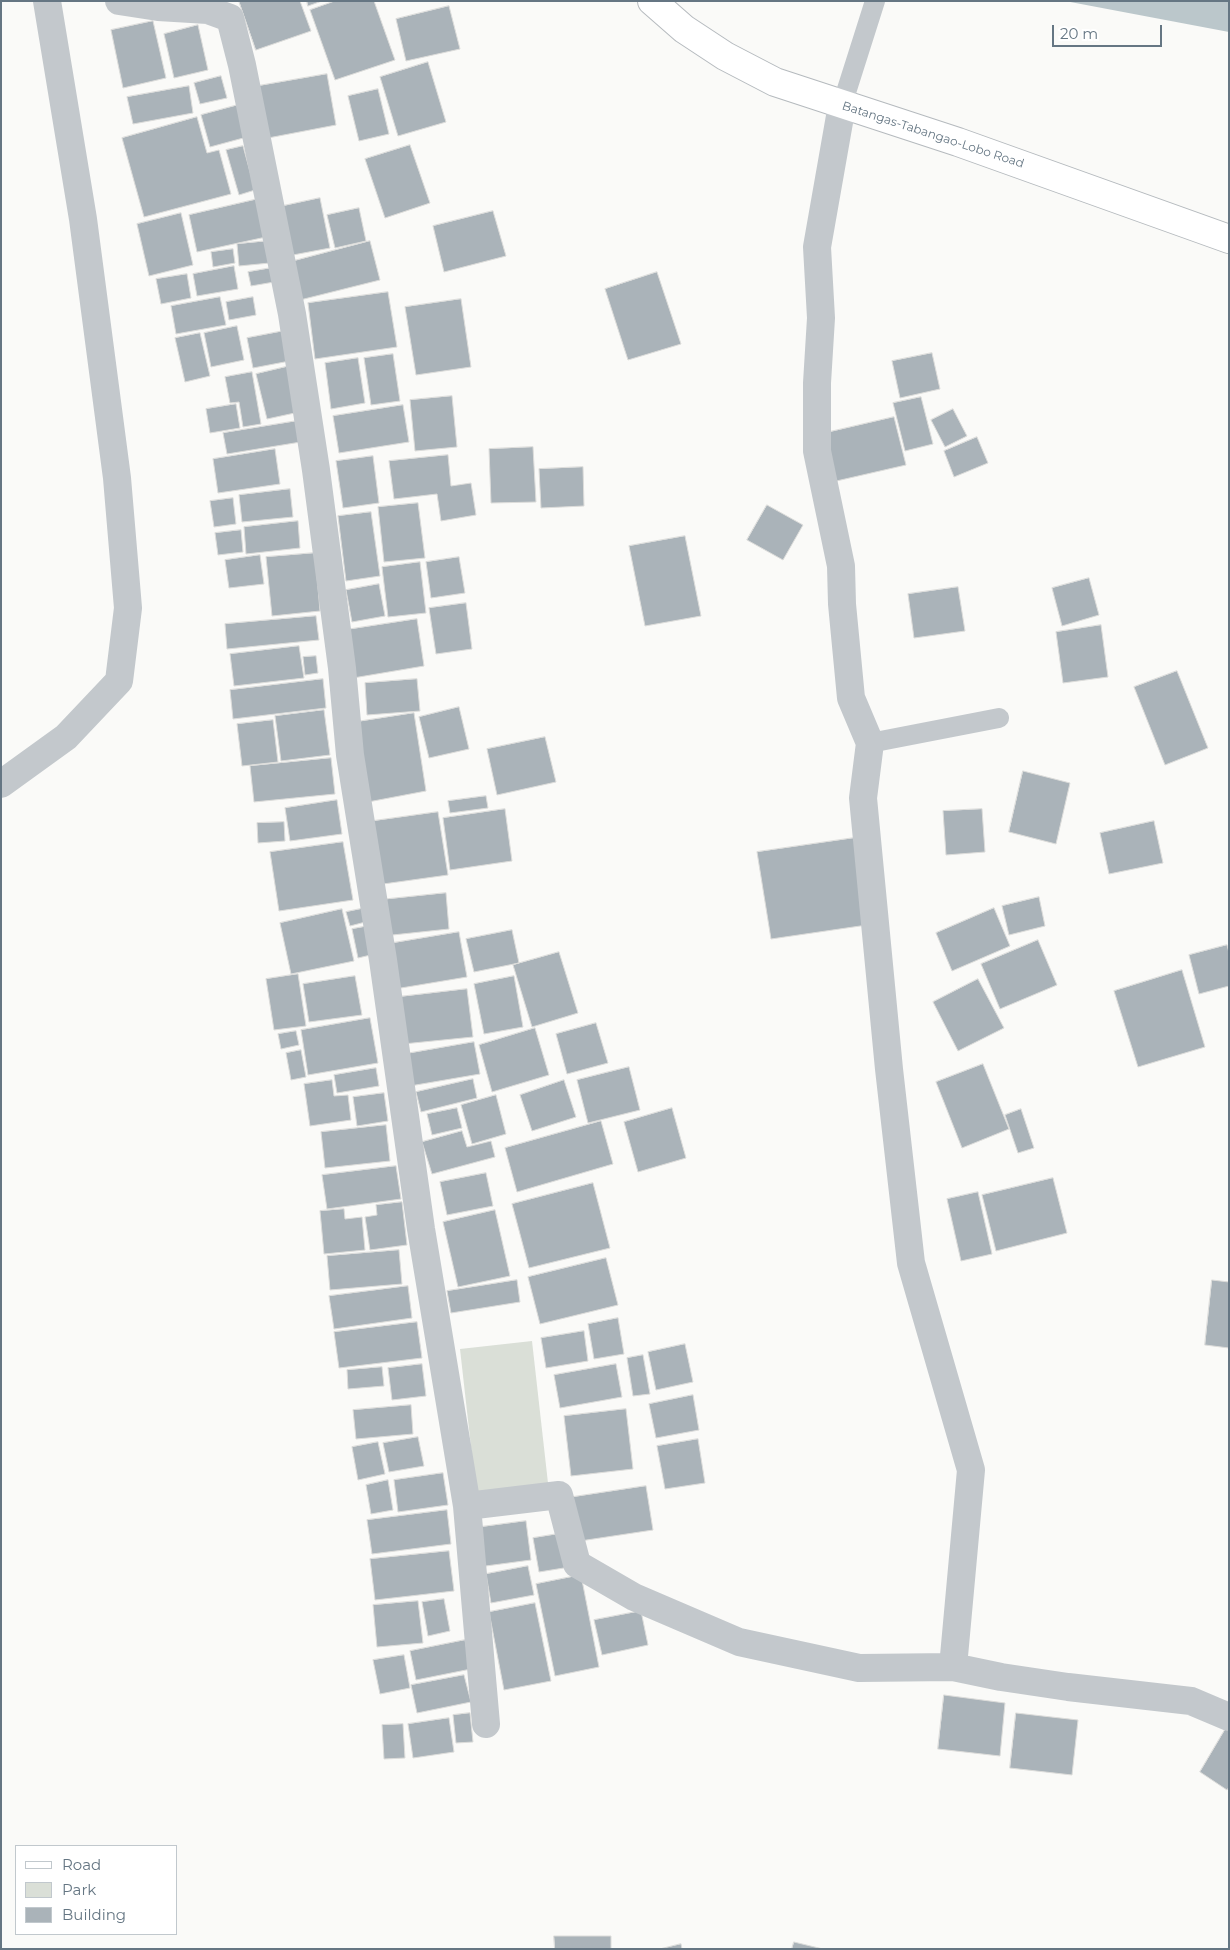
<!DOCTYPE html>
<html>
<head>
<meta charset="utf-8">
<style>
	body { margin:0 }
	#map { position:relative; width:1230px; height:1950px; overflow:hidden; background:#fafaf8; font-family:Montserrat,sans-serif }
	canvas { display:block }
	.frame { position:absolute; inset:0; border:2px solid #657683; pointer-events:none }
	.legend { position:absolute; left:15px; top:1845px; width:162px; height:90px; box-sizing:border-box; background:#fff; border:1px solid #c1c8cd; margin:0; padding:6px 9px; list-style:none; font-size:15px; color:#657683 }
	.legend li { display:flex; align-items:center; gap:10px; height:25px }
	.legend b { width:25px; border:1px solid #c1c8cd }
	.scale { position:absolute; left:1052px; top:25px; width:110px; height:22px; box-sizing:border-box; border:2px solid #657683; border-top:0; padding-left:6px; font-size:15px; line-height:18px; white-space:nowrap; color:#657683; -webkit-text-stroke:4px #fff; paint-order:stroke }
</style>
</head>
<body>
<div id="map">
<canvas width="1230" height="1950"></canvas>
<div class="frame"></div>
<ul class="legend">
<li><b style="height:6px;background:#fff"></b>Road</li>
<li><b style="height:14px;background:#dadfd7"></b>Park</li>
<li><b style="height:14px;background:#aab3b9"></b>Building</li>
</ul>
<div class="scale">20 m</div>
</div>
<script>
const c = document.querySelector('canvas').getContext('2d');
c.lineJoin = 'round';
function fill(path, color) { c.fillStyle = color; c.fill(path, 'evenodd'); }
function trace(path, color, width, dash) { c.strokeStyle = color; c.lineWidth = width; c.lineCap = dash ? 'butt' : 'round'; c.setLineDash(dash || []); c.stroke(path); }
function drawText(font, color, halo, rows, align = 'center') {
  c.font = font + ' Montserrat,sans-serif'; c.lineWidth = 5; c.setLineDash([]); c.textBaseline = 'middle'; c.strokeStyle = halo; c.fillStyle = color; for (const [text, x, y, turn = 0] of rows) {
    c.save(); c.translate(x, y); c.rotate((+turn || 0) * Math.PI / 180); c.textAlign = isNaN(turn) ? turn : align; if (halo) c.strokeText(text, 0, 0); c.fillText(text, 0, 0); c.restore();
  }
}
fill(new Path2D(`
	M532,1341L549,1492L477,1500L460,1349Z`), '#dadfd7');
fill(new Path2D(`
	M1065,1H1229V32Z`), '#bbc7cb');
const building = new Path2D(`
	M239,1H300L311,31L256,50Z
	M307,1H322L308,6Z
	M335,1H374L395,60L335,80L310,10Z
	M449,6L460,49L406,61L396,19Z
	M153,21L166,78L123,88L111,30Z
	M198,25L208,70L174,78L164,34Z
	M428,62L446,122L398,136L380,77Z
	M327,74L336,125L268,138L258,86Z
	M221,76L227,98L200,104L194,83Z
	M189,86L193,113L133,124L127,97Z
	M378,89L389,134L359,141L348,96Z
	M238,105L247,137L210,147L201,115Z
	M197,117L207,153L219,150L231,194L144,217L122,138Z
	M410,145L430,203L385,218L365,159Z
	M243,146L255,190L239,195L226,150Z
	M320,198L330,248L293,255L283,206Z
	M258,199L266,237L197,252L189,215Z
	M359,208L366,241L335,248L327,215Z
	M493,211L506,256L444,272L433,226Z
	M181,213L193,265L149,276L137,224Z
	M268,241L270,263L239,266L237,244Z
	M370,241L380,280L300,300L290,262Z
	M233,249L235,263L213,267L211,252Z
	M234,266L238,289L197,296L193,274Z
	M277,267L280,281L251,286L248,272Z
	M657,272L681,344L628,360L605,289Z
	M187,274L191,298L161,304L156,279Z
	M388,292L397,347L315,359L308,303Z
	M220,297L226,325L176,334L171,306Z
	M253,297L256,315L229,320L226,302Z
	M461,299L471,367L416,375L405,307Z
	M237,326L244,360L211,367L204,333Z
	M289,330L295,360L253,368L247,338Z
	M200,333L210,376L185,382L175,338Z
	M932,353L940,389L900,398L892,361Z
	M393,354L400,401L371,405L364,358Z
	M358,358L365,403L331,409L325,363Z
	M294,365L304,411L267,419L256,374Z
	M252,372L261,424L243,427L239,402L230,403L225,377Z
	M452,396L457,447L415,451L410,400Z
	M921,397L933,444L905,451L893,403Z
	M236,404L240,428L210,433L206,409Z
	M403,405L409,442L339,453L333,416Z
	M953,409L967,436L945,447L931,420Z
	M894,417L906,465L832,482L821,434Z
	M303,420L307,441L227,454L223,433Z
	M977,437L988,463L954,477L944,451Z
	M533,447L536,502L491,503L489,449Z
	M275,449L280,484L218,493L213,459Z
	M448,455L451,486L471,483L476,515L441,521L437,494L394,499L389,461Z
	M373,456L379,503L343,508L336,461Z
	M583,467L584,506L541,508L539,469Z
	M290,489L293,517L242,522L239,495Z
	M233,498L236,524L214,527L210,501Z
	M418,503L425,558L384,562L378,507Z
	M767,505L803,525L783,560L747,540Z
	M371,512L380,576L346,581L338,516Z
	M298,521L300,548L246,554L244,527Z
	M241,530L243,552L218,555L215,533Z
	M685,536L701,616L645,626L629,546Z
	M315,553L320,611L272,616L266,557Z
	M260,555L264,584L229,588L225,560Z
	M459,557L465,593L431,598L426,562Z
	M420,562L426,613L388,617L382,567Z
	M1089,578L1099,615L1062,626L1052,588Z
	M379,584L385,616L352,622L346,590Z
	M958,587L965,631L914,638L908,594Z
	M466,603L472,649L436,654L429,608Z
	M316,616L319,640L227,649L225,624Z
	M417,619L424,666L353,678L345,630Z
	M1101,625L1108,677L1063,683L1056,632Z
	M299,646L304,678L234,686L230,654Z
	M316,656L318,673L305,675L303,657Z
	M1177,671L1208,748L1165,765L1134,687Z
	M323,679L326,708L233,719L230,690Z
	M417,679L420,711L367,715L365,683Z
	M459,707L469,749L429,758L419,717Z
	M324,710L330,755L281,761L275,716Z
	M414,713L426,791L368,802L356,722Z
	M273,720L278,762L242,766L237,724Z
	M545,737L556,782L497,795L487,749Z
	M331,758L335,794L254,802L250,766Z
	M1023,771L1070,783L1056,844L1009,832Z
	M486,796L488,808L450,813L448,801Z
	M337,800L342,834L290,841L285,808Z
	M505,809L512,861L450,870L443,818Z
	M982,809L985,852L946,855L943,811Z
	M438,812L448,875L376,885L366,822Z
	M1154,821L1163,863L1109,874L1100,833Z
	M284,822L285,841L258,843L257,823Z
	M854,838L867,925L771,939L757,852Z
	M343,842L353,900L279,911L270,852Z
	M446,893L449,929L383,936L379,900Z
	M1039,897L1045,926L1009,935L1002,906Z
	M370,907L373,920L350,926L346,912Z
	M994,908L1010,946L952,971L936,933Z
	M342,909L354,961L291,974L280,923Z
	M374,925L379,953L358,958L352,929Z
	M512,930L519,963L474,972L466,939Z
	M459,932L467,977L395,989L387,944Z
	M1038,940L1057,985L1000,1009L981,964Z
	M1227,945L1229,953V986L1199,994L1189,955Z
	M559,952L578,1013L532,1027L513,965Z
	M1182,970L1205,1047L1138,1067L1114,991Z
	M298,974L306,1026L274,1030L266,979Z
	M355,976L362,1015L309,1022L303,984Z
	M514,976L523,1027L484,1034L474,984Z
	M978,979L1004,1028L958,1051L933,1002Z
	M467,989L473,1037L403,1044L398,997Z
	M370,1018L378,1063L308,1075L301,1030Z
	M596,1023L608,1063L567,1074L556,1034Z
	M535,1028L549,1075L492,1092L479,1045Z
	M296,1031L299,1045L281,1049L278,1034Z
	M474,1042L480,1074L410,1086L405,1054Z
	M301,1050L306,1077L291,1080L286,1053Z
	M983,1064L1009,1129L962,1148L936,1082Z
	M629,1067L640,1110L588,1123L577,1080Z
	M376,1068L379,1086L337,1093L334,1075Z
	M473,1079L477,1098L421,1112L416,1092Z
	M332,1080L334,1096L348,1095L351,1120L310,1126L304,1084Z
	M564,1080L576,1117L532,1131L520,1095Z
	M384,1093L388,1121L357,1126L353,1097Z
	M496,1095L506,1134L472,1144L461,1105Z
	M457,1108L462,1128L432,1135L427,1114Z
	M672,1108L686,1158L638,1172L624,1122Z
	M1021,1109L1034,1148L1018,1153L1005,1115Z
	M601,1121L613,1164L517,1192L505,1148Z
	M386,1125L390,1161L325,1168L321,1132Z
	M462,1131L467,1147L491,1141L495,1157L432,1174L422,1142Z
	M396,1166L401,1199L327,1209L322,1175Z
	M486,1173L493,1206L447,1215L440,1182Z
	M1053,1178L1067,1233L996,1251L982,1195Z
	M593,1183L610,1248L529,1268L512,1204Z
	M978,1192L992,1254L961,1261L947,1199Z
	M402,1202L407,1245L370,1250L365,1217L377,1215L376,1205Z
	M344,1209L345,1219L362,1217L365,1250L324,1254L320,1211Z
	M495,1210L510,1276L458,1287L443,1222Z
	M399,1250L402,1284L330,1290L327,1256Z
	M606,1258L618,1305L540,1324L528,1277Z
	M517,1280L520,1302L451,1313L447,1291Z
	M1212,1280L1229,1282V1348L1205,1345Z
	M408,1286L412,1318L334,1329L329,1296Z
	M618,1318L624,1354L594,1359L588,1324Z
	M417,1322L422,1358L339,1368L334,1332Z
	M584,1331L588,1361L546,1368L541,1338Z
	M685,1344L693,1382L656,1390L648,1352Z
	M643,1355L650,1394L633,1396L627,1358Z
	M422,1364L426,1396L392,1400L388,1368Z
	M616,1364L622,1397L560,1408L554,1375Z
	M382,1367L384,1386L348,1389L347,1370Z
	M693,1395L699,1430L656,1438L649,1404Z
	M411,1405L413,1434L356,1439L353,1410Z
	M626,1409L633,1469L571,1476L564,1416Z
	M418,1437L424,1466L389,1472L383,1443Z
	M698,1439L705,1483L665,1489L657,1446Z
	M378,1442L385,1474L358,1480L352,1447Z
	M443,1473L448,1505L398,1512L394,1480Z
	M388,1480L393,1510L371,1514L366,1485Z
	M646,1486L653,1530L580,1541L573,1497Z
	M447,1510L451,1544L372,1554L367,1520Z
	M526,1521L531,1560L478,1567L473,1528Z
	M564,1533L570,1567L539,1572L533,1538Z
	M449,1551L454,1591L375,1600L370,1559Z
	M528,1566L534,1595L491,1603L486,1574Z
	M581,1575L599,1667L555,1676L536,1584Z
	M444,1599L450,1631L428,1636L422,1602Z
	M418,1601L423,1643L377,1647L373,1605Z
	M535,1603L551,1681L504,1690L489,1612Z
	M641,1611L648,1645L602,1655L594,1620Z
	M465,1640L471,1669L416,1680L410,1651Z
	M404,1655L410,1688L380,1694L373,1660Z
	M464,1675L471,1702L417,1713L411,1685Z
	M944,1695L1005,1703L1000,1756L938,1749Z
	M470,1713L473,1742L456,1743L453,1715Z
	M1016,1713L1078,1720L1072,1775L1010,1768Z
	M449,1718L454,1752L413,1758L408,1724Z
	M403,1724L405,1758L384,1759L382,1725Z
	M1226,1728L1229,1730V1787L1227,1790L1200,1772Z
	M554,1936H611V1949H555Z
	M794,1942L823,1949H792Z
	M681,1944L682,1949H660Z`);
fill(building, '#aab3b9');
trace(building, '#dcdcda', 1);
const primary = new Path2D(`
	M652,1L684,29L725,56L775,82L958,142L1229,239`);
trace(primary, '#b5babe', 30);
trace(new Path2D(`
	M842,105L875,1
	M870,743L999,718`), '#c3c8cc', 20);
trace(new Path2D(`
	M119,1L158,7L208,10L230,18L242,65L292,314L316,470L342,668L350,755L383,960L421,1229L467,1506L559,1495L577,1564L634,1597L739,1642L859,1668L953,1667L1001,1677L1068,1687L1191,1701L1229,1717
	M842,105L817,247L821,318L817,383V451L841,566L842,604L851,698L870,743L863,798L889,1069L911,1263L971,1470L953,1667
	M1,784L66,737L119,681L128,608L117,478L83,219L47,1
	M467,1506L486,1724`), '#c3c8cc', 28);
trace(primary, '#fff', 28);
drawText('12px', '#657683', '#fff', [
	["Batangas-Tabangao-Lobo Road",933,135,18]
]);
</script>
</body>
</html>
